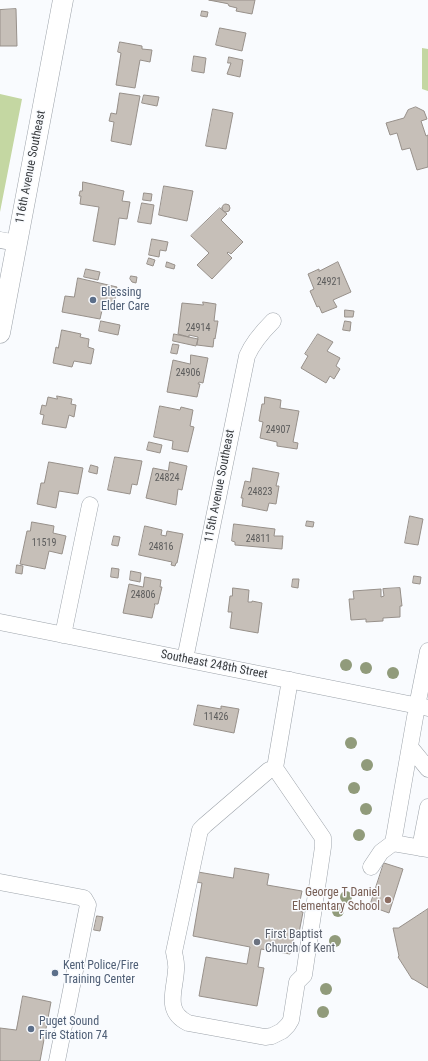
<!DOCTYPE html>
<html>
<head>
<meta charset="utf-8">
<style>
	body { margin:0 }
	canvas { display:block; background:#f9fbfe }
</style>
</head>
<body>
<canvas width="428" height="1061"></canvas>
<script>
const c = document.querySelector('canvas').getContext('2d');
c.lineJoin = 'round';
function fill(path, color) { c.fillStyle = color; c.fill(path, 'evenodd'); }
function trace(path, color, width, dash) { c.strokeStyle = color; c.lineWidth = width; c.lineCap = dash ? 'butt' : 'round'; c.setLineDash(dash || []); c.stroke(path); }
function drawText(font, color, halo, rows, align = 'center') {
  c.font = font + ' "Roboto Condensed",sans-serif'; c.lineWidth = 3; c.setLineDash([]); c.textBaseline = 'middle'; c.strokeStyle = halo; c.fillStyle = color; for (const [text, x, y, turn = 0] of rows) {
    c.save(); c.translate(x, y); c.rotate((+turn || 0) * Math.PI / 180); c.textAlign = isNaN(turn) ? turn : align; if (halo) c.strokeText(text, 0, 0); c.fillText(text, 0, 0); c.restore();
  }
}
fill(new Path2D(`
	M422,48L428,49V91L422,89Z
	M0,94L22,99L0,212Z`), '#c4d7a2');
const building = new Path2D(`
	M209,0H255L252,14L236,11L237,8L229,6L228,4Z
	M16,9L17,46H0V10Z
	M202,11L208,12L207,17L201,16Z
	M220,28L246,33L242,51L216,45Z
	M120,42L142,46V49L152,50L150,62L140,60L135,88L116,85L121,53L118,52Z
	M194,56L206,58L204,73L192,71Z
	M229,57L243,60L240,77L227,74L231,63H228Z
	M120,93L140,96L131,145L111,141L114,122L109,121L111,113L116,114Z
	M144,95L159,97L157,106L142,103Z
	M416,107L424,111L427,119L421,121L426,136L428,135V167L417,170L410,148L402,150L397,133L390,135L386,123L404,118L408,110Z
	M213,109L233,113L226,149L206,146Z
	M83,182L124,191L122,201L130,202L127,219L119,218L115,245L93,241L99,207L80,204L81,196H79L80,191H82Z
	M164,186L193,191L187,221L159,215Z
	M144,193L152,194L151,201L143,200Z
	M142,203L154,205L151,224L138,222Z
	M222 208a4 4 0 1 1 8 0a4 4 0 1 1-8 0Z
	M220,208L227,214L221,220L243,242L231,254L228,252L227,253L232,258L212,279L197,265L209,253L191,236Z
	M152,239L168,242L166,251L160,250L159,257L149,255Z
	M149,258L155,260L153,266L147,264Z
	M167,262L175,265L174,269L166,267Z
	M338,262L351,292L333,300L337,307L322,313L319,306L317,307L310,291L314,289L308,274L319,269V271Z
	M86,269L100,272L98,280L84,277Z
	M131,276L137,277L136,283L132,282L130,279Z
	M78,278L117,287L114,304L104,302L100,319L62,312L65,296L74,297Z
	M203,302L216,304L214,321H218L215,339L214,338L213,347L197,345L198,337L189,335V337L178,334L182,303L203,305Z
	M345,310L354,311L353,317H345Z
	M101,321L120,325L118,335L99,331Z
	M345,321L351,322L350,331L343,330Z
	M62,330L81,334L80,337L89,339L88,347L94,349L91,364L74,361L72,367L53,363L56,347L58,348Z
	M174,334L198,339L196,346L173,341Z
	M318,334L333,342L327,351L340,358L336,366L340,369L334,379L330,376L326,383L301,368L308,356L305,354Z
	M173,344L179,345L177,354L171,353Z
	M191,355L208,358L203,383L199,382L198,384H200L197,397L167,392L173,360L190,364Z
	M57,396L72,399L71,404L76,405L74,417L69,415L66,428L42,424L44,415L40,414L42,405L46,406L48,397L57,399Z
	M265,397L281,400L280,408L299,411L293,442L298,443L297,449L277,446V442L260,438L263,422L259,421L262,404H264Z
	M160,406L180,410L181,407L193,410L190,426L194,427L188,452L172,449L173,441L154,437Z
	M149,442L162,445L160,453L147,450Z
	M115,457L142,461L137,485L132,484L130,494L108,490Z
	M49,462L83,468L78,494L59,491L56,508L37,504L41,483H44Z
	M170,462L187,466L182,490L178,489L176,505L146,498L153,468L168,471Z
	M91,465L98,467L97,474L89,472Z
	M253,468L279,473L276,486H279L276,504L269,503L267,511L242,506L243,498H241L245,481L250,482Z
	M410,516L423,519L418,545L405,543Z
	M307,521L314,522L313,527L306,526Z
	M32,522L54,526L53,533L66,536L62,554L49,551L45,569L20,564L27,531H30Z
	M234,524L275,529L274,536H283L282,549L235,545V542L232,541Z
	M145,526L162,530L161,535L166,536L167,531L183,534L177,563H176L175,566L171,565L172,562L139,555Z
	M114,536L120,537L118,546L112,545Z
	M17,565L23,566L22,574L16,573Z
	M112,568L119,569L118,578L111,577Z
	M131,571L141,573L140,582L130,580Z
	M414,576L421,577L420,584L413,583Z
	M145,577L161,580L160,587H162L158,604H154L155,605L152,618L123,613L129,584L143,587Z
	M293,579H299L298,588L292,587Z
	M233,588L249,590L248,602H252V601L262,603L258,633L230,628L232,612H228L230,596H232Z
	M400,588L402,606H400V617L383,618V621L366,622V619L351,620L349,599H354L353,591L381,589V597L384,596L383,589Z
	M198,705L221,709V706L239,709L234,733L194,725Z
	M384,863L403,869L389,913L370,906Z
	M235,868L269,874L267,885L302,891L298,911L303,912L299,933L295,932L290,954L261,949L258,967L264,968L257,1006L199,996L206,957L247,964L250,947L193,936L202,883L196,882L198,872L233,878Z
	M428,909V988L413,979H412L398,957L399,956L393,928H398Z
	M97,916L103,917L100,931L94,930Z
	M23,996L51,1002L40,1061H0V1028L16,1030Z`);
fill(building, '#c6bfb8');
trace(building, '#97908a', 1);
const minor = new Path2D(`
	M0,240L17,243
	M0,622L428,708
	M63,635L90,505
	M185,659L247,356C253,342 262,332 273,321
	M410,747L428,769
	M275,768L323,838V847L304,975L297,982L291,1020L288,1025L282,1031L272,1036L265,1037L188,1023C164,1011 175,991 176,970C177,964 175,958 174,952L200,830L205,825L269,770Z
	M275,768L290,680
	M393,843L428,849
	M420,848L428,807
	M371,867L381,852L393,843L417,706L428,651
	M0,882L84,898L88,905L57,1061`);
const major = new Path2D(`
	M0,333L63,0`);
trace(minor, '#9da3aa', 17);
trace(major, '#9da3aa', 21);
trace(minor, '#fff', 16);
trace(major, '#fff', 20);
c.fillStyle = '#919b7b';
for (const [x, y] of [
	[346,665],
	[366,668],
	[393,673],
	[351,743],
	[367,765],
	[354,788],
	[366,809],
	[359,835],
	[346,897],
	[338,911],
	[335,941],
	[326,989],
	[323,1012]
]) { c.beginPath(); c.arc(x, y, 6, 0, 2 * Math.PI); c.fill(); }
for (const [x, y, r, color] of [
	[93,300,4,"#5c6f8a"],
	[388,900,4,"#8d6e63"],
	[257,942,4,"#6b7280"],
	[55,973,4,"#5c6f8a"],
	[31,1029,4,"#5c6f8a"]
]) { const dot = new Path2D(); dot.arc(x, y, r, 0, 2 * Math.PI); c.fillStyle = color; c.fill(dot); trace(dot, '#f9fbfe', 1.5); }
drawText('10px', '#5c5c5c', null, [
	["24921",329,282],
	["24914",198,328],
	["24906",188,373],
	["24907",278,430],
	["24824",167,478],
	["24823",260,492],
	["24811",258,539],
	["11519",44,543],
	["24816",161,547],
	["24806",143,595],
	["11426",216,717]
]);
drawText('12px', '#383b3e', '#f9fbfe', [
	["116th Avenue Southeast",31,167,-79],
	["115th Avenue Southeast",220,486,-79],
	["Southeast 248th Street",214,665,11]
]);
drawText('12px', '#4e5e75', '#f9fbfe', [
	["Blessing",101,293],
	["Elder Care",101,307],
	["Kent Police/Fire",63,966],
	["Training Center",63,980],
	["Puget Sound",39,1022],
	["Fire Station 74",39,1036]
], 'left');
drawText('12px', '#785e54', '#f9fbfe', [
	["George T Daniel",380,893],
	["Elementary School",380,907]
], 'right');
drawText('12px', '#5b616d', '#f9fbfe', [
	["First Baptist",265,935],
	["Church of Kent",265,949]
], 'left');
</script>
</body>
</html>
